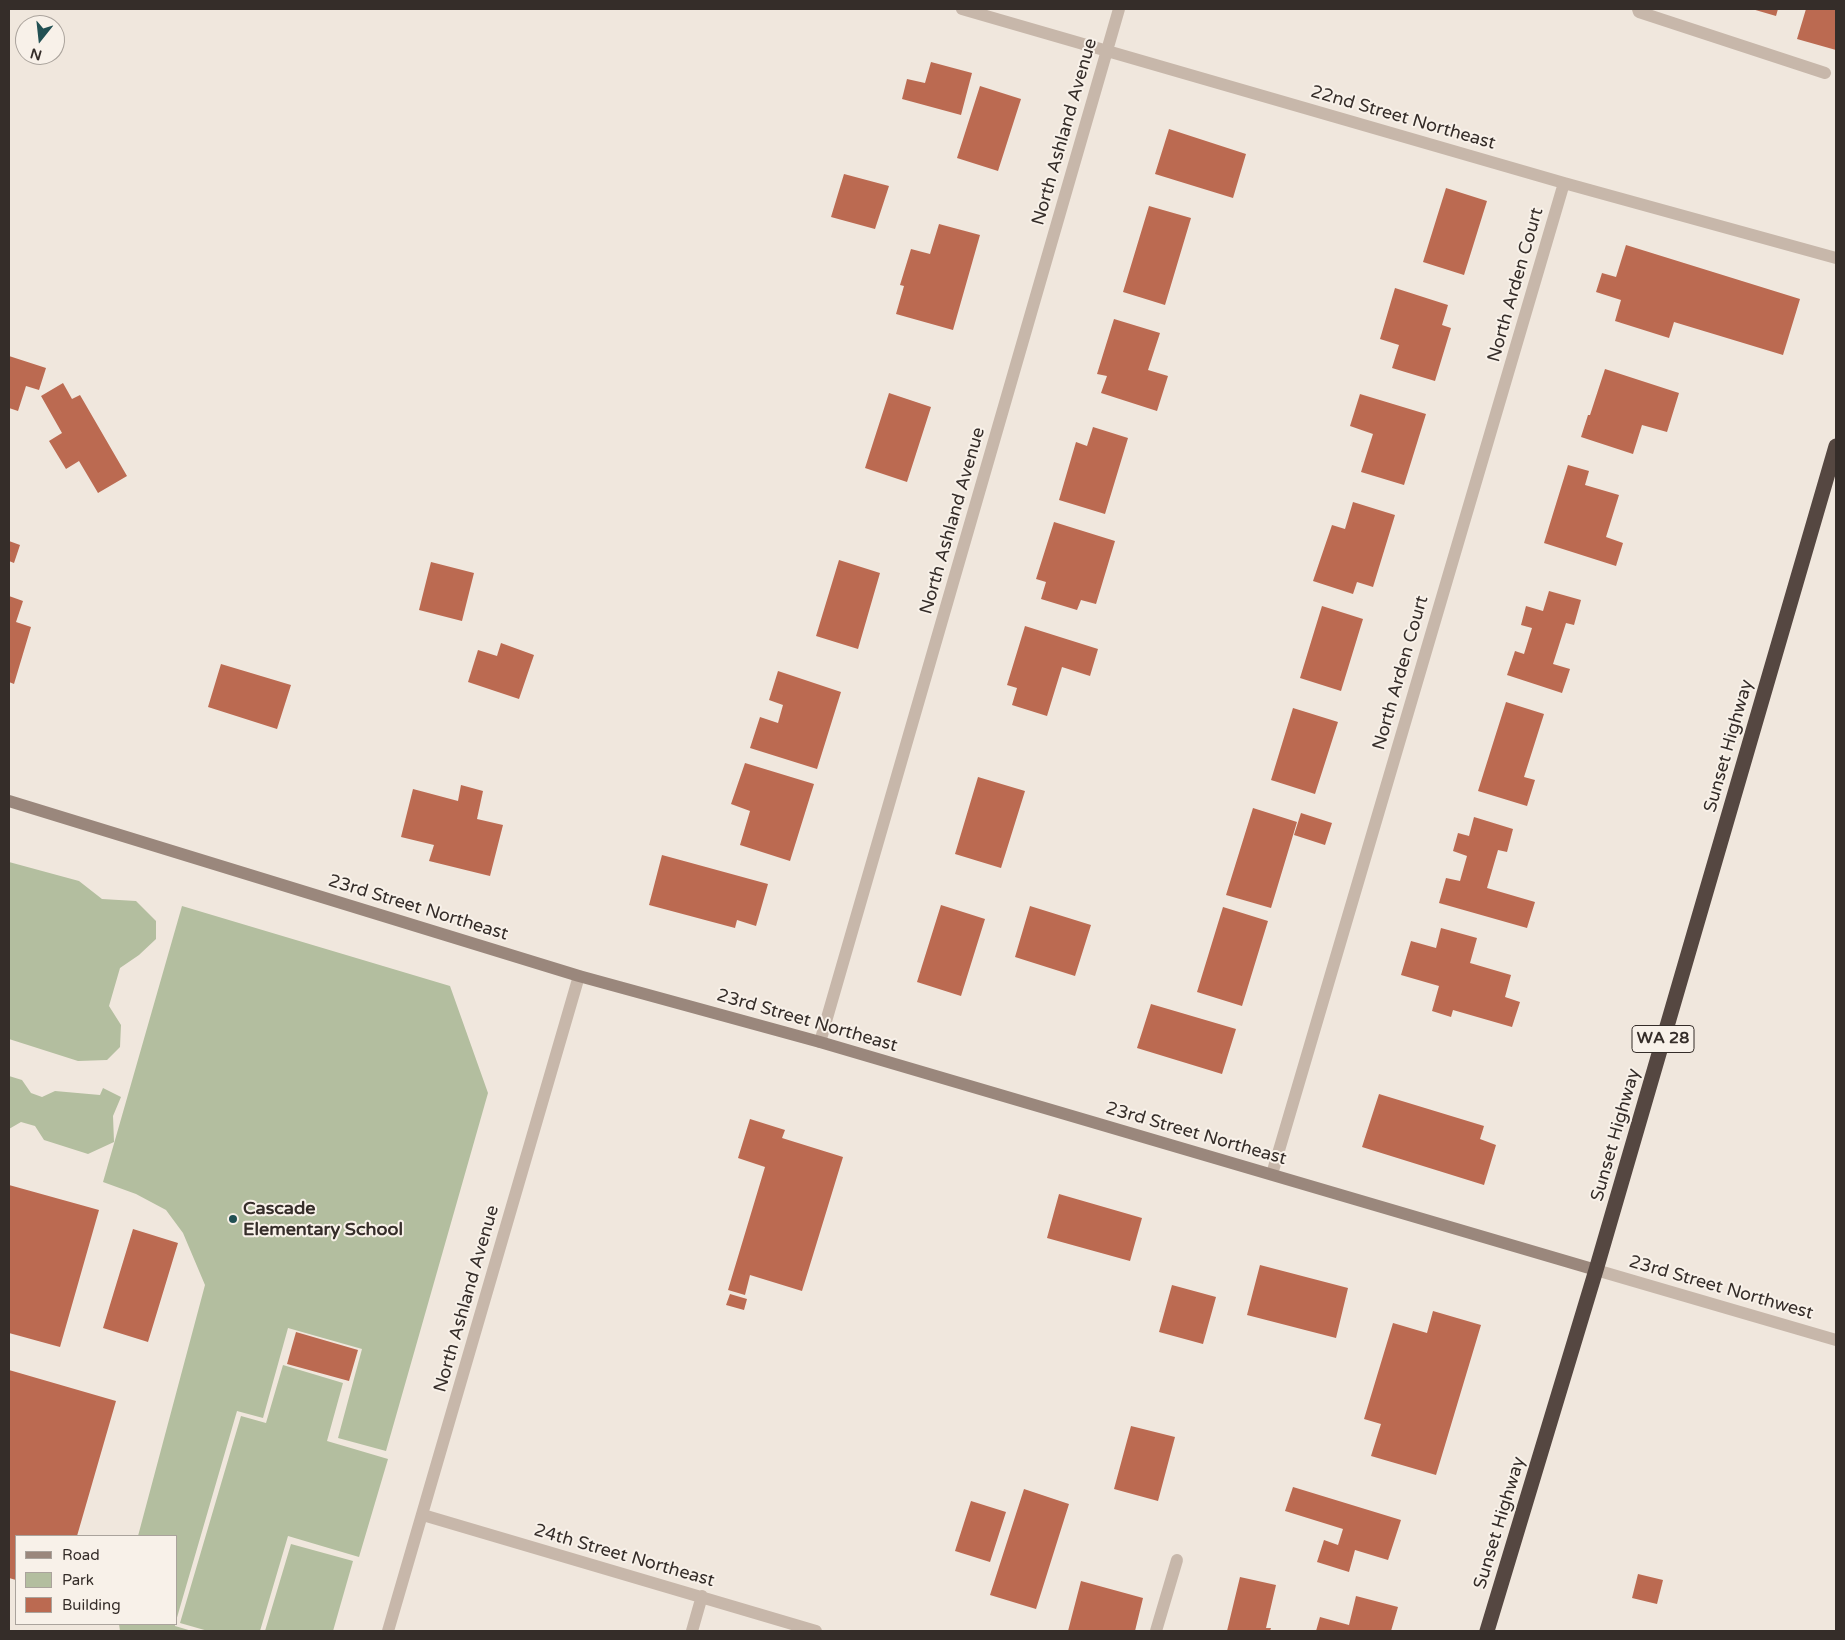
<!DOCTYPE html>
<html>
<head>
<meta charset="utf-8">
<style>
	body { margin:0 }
	#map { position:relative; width:1845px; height:1640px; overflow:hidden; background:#f0e7dd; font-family:"Varela Round",sans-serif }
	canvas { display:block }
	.frame { position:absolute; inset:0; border:10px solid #352d29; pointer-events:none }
	.legend { position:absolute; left:15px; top:1535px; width:162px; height:90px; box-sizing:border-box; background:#f8f1e9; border:1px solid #aaa39c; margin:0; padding:6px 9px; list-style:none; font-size:15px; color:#352d29 }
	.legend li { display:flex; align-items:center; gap:10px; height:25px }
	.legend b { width:25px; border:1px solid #aaa39c }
	.north { position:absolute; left:15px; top:15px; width:50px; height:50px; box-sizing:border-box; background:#f8f1e9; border:1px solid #aaa39c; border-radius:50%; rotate:196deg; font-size:14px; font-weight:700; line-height:20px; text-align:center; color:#352d29 }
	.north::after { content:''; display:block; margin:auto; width:18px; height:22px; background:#225053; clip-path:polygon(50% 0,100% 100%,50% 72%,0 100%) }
</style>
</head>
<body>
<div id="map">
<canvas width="1845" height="1640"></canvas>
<div class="frame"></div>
<ul class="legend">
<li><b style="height:6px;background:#9a877c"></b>Road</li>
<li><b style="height:14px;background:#b3be9f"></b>Park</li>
<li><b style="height:14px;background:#bb6a51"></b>Building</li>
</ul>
<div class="north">N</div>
</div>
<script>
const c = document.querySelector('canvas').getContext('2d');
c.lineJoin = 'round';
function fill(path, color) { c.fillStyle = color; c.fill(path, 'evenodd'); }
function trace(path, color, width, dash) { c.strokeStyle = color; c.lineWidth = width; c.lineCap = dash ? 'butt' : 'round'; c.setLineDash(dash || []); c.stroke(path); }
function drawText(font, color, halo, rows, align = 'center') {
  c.font = font + ' "Varela Round",sans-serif'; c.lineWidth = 4; c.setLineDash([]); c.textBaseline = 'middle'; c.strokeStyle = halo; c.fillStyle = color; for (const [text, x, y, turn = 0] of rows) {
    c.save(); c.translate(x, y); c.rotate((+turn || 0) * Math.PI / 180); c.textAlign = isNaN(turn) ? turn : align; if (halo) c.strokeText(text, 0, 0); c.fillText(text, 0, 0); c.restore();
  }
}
fill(new Path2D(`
	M9,862L79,881L102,899L136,901L156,921V939L139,955L120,968L109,1006L121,1025L120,1047L107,1060L78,1061L9,1039Z
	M182,906L450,986L488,1093L386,1451L338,1438L362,1349L288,1328L263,1418L237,1411L176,1621V1536H138L205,1285L183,1233L166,1210L136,1194L103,1182Z
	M9,1076L22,1080L31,1093L42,1097L55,1091L100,1095L103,1088L121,1097L113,1116L114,1142L88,1154L44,1140L35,1126L21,1122L9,1129Z
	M283,1365L343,1383L327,1441L388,1459L359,1557L288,1536L260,1631H208L180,1623L241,1416L266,1423Z
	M291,1544L353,1561L333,1631H265Z
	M119,1624H175V1626L192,1631H120Z`), '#b3be9f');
fill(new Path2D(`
	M1752,9H1778L1776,16Z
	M1806,9H1836V50L1797,39Z
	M931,62L972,73L961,115L902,99L907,79L925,83Z
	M980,86L1021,99L998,171L957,158Z
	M1169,129L1246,154L1233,198L1155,174Z
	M844,174L889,186L875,229L831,217Z
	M1446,188L1487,201L1464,275L1423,262Z
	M1149,206L1191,218L1165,305L1123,292Z
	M939,224L980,235L953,330L896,314L904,286L900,285L911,249L930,254Z
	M1626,245L1800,299L1783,355L1674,322L1669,338L1615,321L1621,300L1596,292L1602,273L1616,277Z
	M1395,288L1448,305L1442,325L1451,328L1435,381L1392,368L1399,345L1380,339Z
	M1114,319L1160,333L1148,370L1168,376L1157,411L1101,393L1107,376L1097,374Z
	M9,356L46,368L39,390L26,386L18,411L9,408Z
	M1605,369L1679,393L1667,432L1642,425L1633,454L1581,437L1588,415H1590Z
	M63,383L72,399L80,395L127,476L98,493L79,461L66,469L49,441L62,433L41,396Z
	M889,393L931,407L907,482L865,468Z
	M1360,394L1426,414L1404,485L1361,472L1373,434L1350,426Z
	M1093,427L1128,438L1105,514L1059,500L1076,442L1087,446Z
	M1568,465L1589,471L1585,485L1619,495L1606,537L1623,543L1616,566L1544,543Z
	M1353,502L1395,515L1373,587L1357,582L1353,594L1313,581L1332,525L1345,529Z
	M1054,522L1115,541L1096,604L1081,600L1077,610L1041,599L1046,582L1036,579Z
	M9,541L20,545L14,563L9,561Z
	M839,560L880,573L858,649L816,636Z
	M431,562L474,573L462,621L419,610Z
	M1549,591L1581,600L1574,625L1566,623L1553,664L1570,669L1562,693L1507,675L1515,651L1524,654L1532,628L1521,625L1526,606L1543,611Z
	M9,596L23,601L16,622L31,627L14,684L9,682Z
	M1322,606L1363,619L1341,691L1300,678Z
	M1025,626L1098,649L1090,676L1062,667L1047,716L1012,705L1017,688L1007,685Z
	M501,643L534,655L519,699L468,682L478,650L497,656Z
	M221,664L291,685L277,729L208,707Z
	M778,671L841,692L817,769L750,748L760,717L778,723L783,705L769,700Z
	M1506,702L1544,714L1524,777L1535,780L1527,806L1478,791Z
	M1293,708L1338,722L1315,794L1271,780Z
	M745,763L814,784L790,861L740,845L750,811L731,804Z
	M978,777L1025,791L1001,868L955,854Z
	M461,785L483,791L477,819L503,825L490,876L429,861L434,845L401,837L413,789L458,801Z
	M1253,808L1297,822L1271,908L1226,895Z
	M1301,813L1332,823L1325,845L1294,835Z
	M1474,817L1513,829L1507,852L1498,850L1487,888L1535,902L1527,928L1439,903L1446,878L1460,881L1467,856L1453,851L1458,833L1469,836Z
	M662,855L768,884L756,926L737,920L735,928L649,905Z
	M941,905L985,919L961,996L917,982Z
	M1030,906L1091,925L1075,976L1015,957Z
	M1223,907L1268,921L1242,1006L1197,992Z
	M1441,928L1477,938L1470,963L1511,975L1505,997L1520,1002L1512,1027L1453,1010L1451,1017L1432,1011L1439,986L1401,975L1411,941L1436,948Z
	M1151,1004L1236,1029L1222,1074L1137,1048Z
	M1379,1094L1484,1126L1480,1139L1496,1145L1484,1185L1362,1147Z
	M750,1119L785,1130L782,1138L843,1157L802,1291L750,1275L745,1295L728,1290L765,1167L738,1158Z
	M9,1185L99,1210L60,1347L9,1333Z
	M1059,1194L1142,1218L1130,1261L1047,1238Z
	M133,1229L178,1243L148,1342L103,1328Z
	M1260,1265L1348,1288L1336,1338L1247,1315Z
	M1172,1285L1216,1297L1203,1344L1159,1332Z
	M730,1294L747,1299L744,1310L726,1305Z
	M1433,1311L1481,1325L1436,1475L1371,1456L1381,1424L1364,1419L1393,1323L1427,1333Z
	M296,1332L358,1350L349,1381L287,1364Z
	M9,1370L116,1401L77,1536H16V1580L9,1578Z
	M1131,1426L1175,1437L1158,1501L1114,1489Z
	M1293,1487L1401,1520L1388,1560L1355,1550L1349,1572L1317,1562L1324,1540L1338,1545L1343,1529L1285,1511Z
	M1024,1489L1069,1504L1036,1609L990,1595Z
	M971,1501L1006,1512L990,1562L955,1551Z
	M1638,1574L1663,1580L1657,1604L1632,1598Z
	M1240,1577L1276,1585L1266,1628H1271L1270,1631H1227Z
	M1081,1581L1143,1598L1135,1631H1068Z
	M1356,1596L1398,1607L1391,1631H1316L1320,1617L1349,1625Z`), '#bb6a51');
trace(new Path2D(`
	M1638,9L1639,12L1825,73
	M1156,1631L1177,1560`), '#c7b7aa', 12);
trace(new Path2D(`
	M962,9L1564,183L1836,258
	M820,1042L1119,9
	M1272,1174L1564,183
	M1596,1270L1836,1340
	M423,1515L816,1631
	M388,1631L579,976
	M692,1631L702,1596`), '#c7b7aa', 12);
trace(new Path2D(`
	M9,801L579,976L820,1042L1596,1270`), '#9a877c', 12);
trace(new Path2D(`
	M1487,1631L1596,1270L1836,446`), '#554741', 15);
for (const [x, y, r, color] of [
	[233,1219,5,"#225053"]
]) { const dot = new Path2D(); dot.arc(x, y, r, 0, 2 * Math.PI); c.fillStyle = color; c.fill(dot); trace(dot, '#f8f1e9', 2); }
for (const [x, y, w] of [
	[1663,1039,62]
]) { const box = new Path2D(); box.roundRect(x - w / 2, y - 13.5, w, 27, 4); c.fillStyle = '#f8f1e9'; c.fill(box); trace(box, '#352d29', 1); }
drawText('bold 16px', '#352d29', null, [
	["WA 28",1663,1039]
]);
drawText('18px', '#352d29', '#f8f1e9', [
	["22nd Street Northeast",1403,118,16],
	["North Ashland Avenue",1065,132,-74],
	["North Arden Court",1516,285,-74],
	["North Ashland Avenue",953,521,-74],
	["North Arden Court",1401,673,-74],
	["Sunset Highway",1729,746,-74],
	["23rd Street Northeast",418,908,17],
	["23rd Street Northeast",807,1021,16],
	["23rd Street Northeast",1196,1134,16],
	["Sunset Highway",1616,1135,-74],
	["23rd Street Northwest",1721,1288,16],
	["North Ashland Avenue",467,1299,-74],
	["Sunset Highway",1500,1523,-73],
	["24th Street Northeast",624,1556,16]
]);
drawText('bold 18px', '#352d29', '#f8f1e9', [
	["Cascade",243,1209],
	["Elementary School",243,1230]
], 'left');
</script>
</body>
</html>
